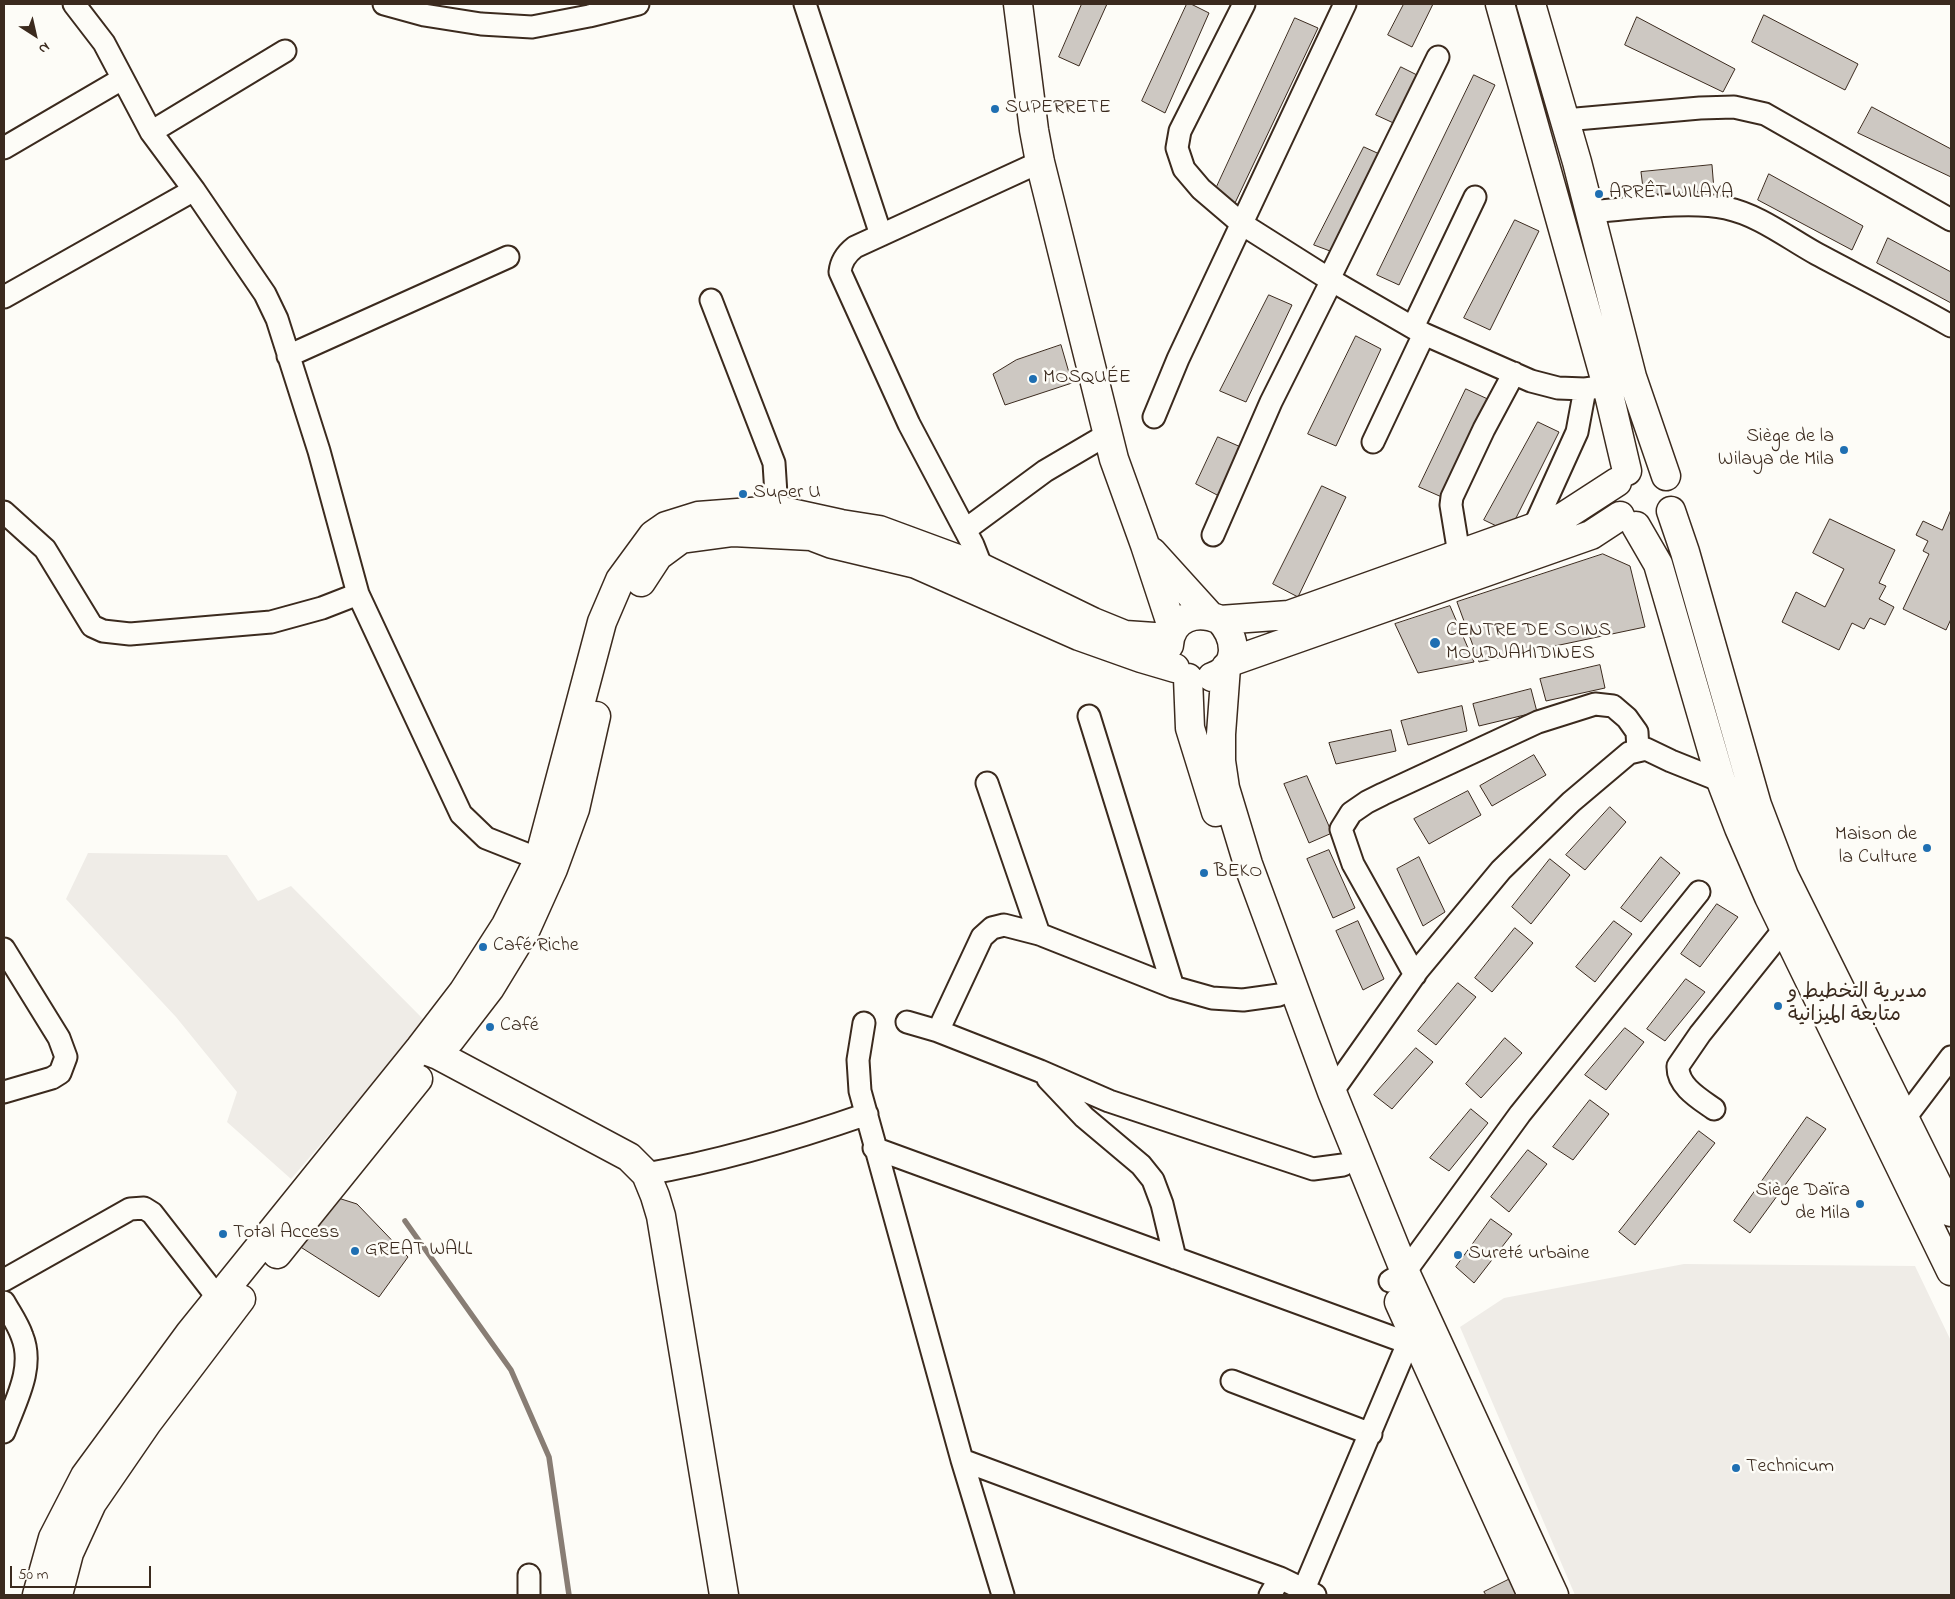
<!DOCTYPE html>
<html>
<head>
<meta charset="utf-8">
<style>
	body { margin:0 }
	#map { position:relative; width:1955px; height:1599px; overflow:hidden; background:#fdfcf7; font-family:"Indie Flower",sans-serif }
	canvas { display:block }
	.frame { position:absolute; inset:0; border:5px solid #3b2a1e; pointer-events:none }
	.north { position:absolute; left:10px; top:10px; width:50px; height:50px; -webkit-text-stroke:4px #fdfcf7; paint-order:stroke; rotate:145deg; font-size:14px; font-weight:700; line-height:20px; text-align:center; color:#3b2a1e }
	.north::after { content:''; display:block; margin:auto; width:18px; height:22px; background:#3b2a1e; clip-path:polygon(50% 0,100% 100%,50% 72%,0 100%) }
	.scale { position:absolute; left:10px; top:1566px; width:141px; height:22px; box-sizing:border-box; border:2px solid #3b2a1e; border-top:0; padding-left:6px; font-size:15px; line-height:18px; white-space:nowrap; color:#3b2a1e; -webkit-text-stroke:4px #fdfcf7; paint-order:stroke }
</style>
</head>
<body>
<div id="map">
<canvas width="1955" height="1599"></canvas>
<div class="frame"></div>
<div class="north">N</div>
<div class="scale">50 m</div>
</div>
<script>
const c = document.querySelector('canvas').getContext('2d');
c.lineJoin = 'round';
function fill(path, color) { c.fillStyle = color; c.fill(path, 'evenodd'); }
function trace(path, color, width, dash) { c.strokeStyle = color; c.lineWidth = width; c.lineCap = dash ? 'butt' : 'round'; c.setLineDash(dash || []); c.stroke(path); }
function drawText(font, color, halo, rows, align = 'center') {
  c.font = font + ' "Indie Flower","Playpen Sans Arabic",sans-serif'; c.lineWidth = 5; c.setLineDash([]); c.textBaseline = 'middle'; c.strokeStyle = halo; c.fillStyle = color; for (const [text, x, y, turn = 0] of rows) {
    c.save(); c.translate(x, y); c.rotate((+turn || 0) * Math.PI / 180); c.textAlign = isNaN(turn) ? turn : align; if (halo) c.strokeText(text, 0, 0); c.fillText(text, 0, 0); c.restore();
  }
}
fill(new Path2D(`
	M88,853L227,855L258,901L291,886L426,1022L291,1179L227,1122L237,1092L176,1017L66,899Z
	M1684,1264L1915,1266L1951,1341V1595H1575L1460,1327L1504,1298Z`), '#efece7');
trace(new Path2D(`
	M405,1221L511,1370L549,1457L569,1595`), '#887d74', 5.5);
const building = new Path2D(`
	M1082,4H1107L1079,66L1059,57Z
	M1187,4H1191L1209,13L1165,113L1142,101Z
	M1404,4H1433L1412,47L1388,35Z
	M1764,15L1858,64L1845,90L1752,42Z
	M1637,17L1735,69L1723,92L1625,45Z
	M1295,18L1318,28L1235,203L1214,193Z
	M1401,67L1421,77L1400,126L1376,115Z
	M1474,75L1495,85L1399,285L1377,275Z
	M1872,107L1951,149V177L1858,133Z
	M1364,147L1386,157L1338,254L1314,245Z
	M1712,165L1714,190L1644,196L1641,172Z
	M1769,174L1863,226L1852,250L1758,200Z
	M1515,220L1539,231L1490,330L1464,318Z
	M1888,238L1951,272V303L1877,263Z
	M1269,295L1292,305L1246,402L1220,391Z
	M1356,336L1381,349L1336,446L1308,434Z
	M1061,345L1072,383L1005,405L993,374L1016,360Z
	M1466,389L1492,401L1444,498L1419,487Z
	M1538,422L1559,432L1509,532L1484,520Z
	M1218,437L1243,448L1219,496L1196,484Z
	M1322,486L1346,497L1298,597L1273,584Z
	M1951,510V619L1946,630L1903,609L1929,554L1923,551L1928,541L1916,535L1923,521L1942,530Z
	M1830,519L1895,550L1879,583L1886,586L1879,599L1894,607L1885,625L1870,618L1864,629L1852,623L1839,650L1782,622L1796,592L1825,607L1844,569L1813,553Z
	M1603,554L1630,566L1645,627L1479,662L1457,602Z
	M1450,606L1474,662L1418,673L1395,624Z
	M1600,665L1605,688L1546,701L1540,679Z
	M1531,689L1537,712L1479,726L1473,704Z
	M1462,706L1467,731L1408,745L1401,721Z
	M1391,730L1396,751L1336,764L1329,743Z
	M1534,755L1546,775L1492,806L1480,786Z
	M1307,776L1332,833L1309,843L1284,784Z
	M1468,791L1481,815L1429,844L1414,819Z
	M1610,807L1626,822L1585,870L1566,855Z
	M1329,850L1355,908L1333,918L1307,859Z
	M1419,857L1445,912L1423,926L1397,869Z
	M1661,857L1680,873L1641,922L1621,908Z
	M1550,859L1570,875L1531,924L1512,907Z
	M1717,904L1738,917L1700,967L1681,954Z
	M1358,921L1384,979L1363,990L1336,931Z
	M1614,921L1632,934L1595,982L1576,967Z
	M1515,928L1533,943L1492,992L1475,978Z
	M1686,979L1705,992L1665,1041L1647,1029Z
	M1458,983L1476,997L1436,1045L1418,1031Z
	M1625,1028L1644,1042L1606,1090L1585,1075Z
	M1505,1038L1522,1053L1481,1098L1466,1084Z
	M1416,1048L1433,1062L1392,1109L1374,1095Z
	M1590,1100L1609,1114L1573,1160L1553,1147Z
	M1471,1109L1488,1123L1449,1171L1430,1158Z
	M1807,1117L1826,1129L1750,1233L1734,1221Z
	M1699,1131L1715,1143L1635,1245L1619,1232Z
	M1528,1150L1547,1164L1509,1212L1491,1197Z
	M335,1197L357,1204L408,1257L379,1297L299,1246Z
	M1491,1219L1512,1234L1474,1283L1456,1267Z
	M1514,1577L1522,1595H1486L1484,1592Z`);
fill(building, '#cdc8c2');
trace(building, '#3b2a1e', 1);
const minor = new Path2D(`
	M74,4L104,43L151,132L194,190L265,294L277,319L319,451L358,594L461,814L486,838L539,859
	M384,4L424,15L481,24L532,27L589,16L638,4
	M805,4L881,235
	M1244,4L1180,131L1177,148L1184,169L1201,189L1242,224L1329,279L1424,334L1531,381L1558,388L1585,389L1607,386L1622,381
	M1565,120L1700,108L1734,107L1765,114L1951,220
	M151,132L285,51
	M4,148L122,79
	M1590,212C1629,209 1689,200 1726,208C1759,215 1788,238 1817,254C1862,278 1907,301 1951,326
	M1329,279L1438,57
	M4,297L194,190
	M711,300L774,463L777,510
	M1413,327L1475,197
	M288,356L508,257
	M1154,417L1178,359L1345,4
	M1373,442L1424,334
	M4,512L45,549L92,626L103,631L130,634L271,622L322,608L358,594
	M1534,527L1577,432L1585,389
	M965,530L1045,471L1108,434
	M1213,535L1271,402L1332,280
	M1459,554L1451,505L1452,497L1484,429L1514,373
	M982,568L973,545L909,424L840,272C841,261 846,254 855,247L1040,162
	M1089,716L1173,987
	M987,783L1039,934
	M4,949L59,1038L66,1057L60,1073L52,1078L4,1092
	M1415,975L1353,864L1341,829L1351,813L1367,802L1383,794L1538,722L1595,704L1613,706L1627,718L1637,732L1638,751
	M907,1022L938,1031L1040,1071L1109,1101L1313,1169L1343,1165
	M864,1023L858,1060L860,1091L962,1460L1003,1595
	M938,1031L982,937L992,928L1004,925L1039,934L1173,987L1212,998L1243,1000L1279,995
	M1048,1079L1084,1117L1141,1165L1153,1180L1162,1204L1175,1258
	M1332,1092L1418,970L1501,870L1571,802L1629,753L1646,749L1671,761L1721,781
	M1714,1109C1700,1099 1677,1086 1678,1066L1700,1034L1784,929
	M1905,1118L1951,1057
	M874,1148L1408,1343L1415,1339
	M646,1174C721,1161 795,1139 867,1114
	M4,1280L130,1209L144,1208L152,1213L218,1298
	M1390,1281L1405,1272L1520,1114L1699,892
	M4,1302C10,1313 18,1324 22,1336C35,1368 15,1402 4,1432
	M1232,1381L1371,1434
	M962,1460L1280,1578L1315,1595
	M1304,1589L1408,1343
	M529,1595V1575
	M1270,1595L1280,1578`);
const major = new Path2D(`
	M1018,4L1034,130L1040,162L1056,226L1114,459L1145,545L1173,630
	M1500,4L1607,386L1627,471
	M1531,4L1577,162L1632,377L1666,476
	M1671,511L1685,552L1757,805L1784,876L1951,1212
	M1636,526L1658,564L1721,781L1739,828L1769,897L1951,1271
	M1152,552L1210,616
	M641,582L658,556L681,539L733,532L811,536L832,544L916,564L1079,636L1141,658L1175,668
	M1169,645C1171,616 1198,610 1220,620L1289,615L1563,517L1617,482
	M1230,662L1591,535L1620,516
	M1226,667L1221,734V761L1225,788L1248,864L1332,1092L1405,1272L1554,1595
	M1212,677C1240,668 1237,638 1220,620
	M1188,678L1190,728L1216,812
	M450,1040L490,988L526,929L553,869L575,809L596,716
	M420,1048L438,1055L629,1157L646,1174L655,1196L661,1216L724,1595
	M277,1254L418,1079
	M1399,1302L1532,1595
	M37,1595L53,1538L85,1476L190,1333L420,1048L463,992L506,925L539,859L602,622L620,580L653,535L666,526L698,516L777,510L841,524L879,530L982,568L1093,622L1125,635L1169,638
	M58,1595L69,1553L92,1503L147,1423L241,1299`);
trace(minor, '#3b2a1e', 25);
trace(major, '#3b2a1e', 31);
trace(minor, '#fdfcf7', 21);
trace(major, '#fdfcf7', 28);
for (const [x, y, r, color] of [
	[995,109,5,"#1f6fb2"],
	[1599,194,5,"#1f6fb2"],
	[1033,379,5,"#1f6fb2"],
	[1844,450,5,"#1f6fb2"],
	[743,494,5,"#1f6fb2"],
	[1435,643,6,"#1f6fb2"],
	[1927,848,5,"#1f6fb2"],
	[1204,873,5,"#1f6fb2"],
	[483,947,5,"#1f6fb2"],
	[1778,1006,5,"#1f6fb2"],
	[490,1027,5,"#1f6fb2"],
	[1860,1204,5,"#1f6fb2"],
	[223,1234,5,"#1f6fb2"],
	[355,1251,5,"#1f6fb2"],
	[1458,1255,5,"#1f6fb2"],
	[1736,1468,5,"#1f6fb2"]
]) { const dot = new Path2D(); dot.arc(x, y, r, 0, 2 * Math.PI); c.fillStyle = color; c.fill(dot); trace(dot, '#fdfcf7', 2); }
drawText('20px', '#3b2a1e', '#fdfcf7', [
	["SUPERRETE",1005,109],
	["ARRÊT WILAYA",1609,194],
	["MOSQUÉE",1043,379],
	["Siège de la",1834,438,"right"],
	["Wilaya de Mila",1834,461,"right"],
	["Super U",753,494],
	["CENTRE DE SOINS",1446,632],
	["MOUDJAHIDINES",1446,655],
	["Maison de",1917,836,"right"],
	["la Culture",1917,859,"right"],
	["BEKO",1214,873],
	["Café Riche",493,947],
	["مديرية التخطيط و",1788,994],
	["متابعة الميزانية",1788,1017],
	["Café",500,1027],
	["Siège Daïra",1850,1192,"right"],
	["de Mila",1850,1215,"right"],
	["Total Access",233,1234],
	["GREAT WALL",365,1251],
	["Sureté urbaine",1468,1255],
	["Technicum",1746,1468]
], 'left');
</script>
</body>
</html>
